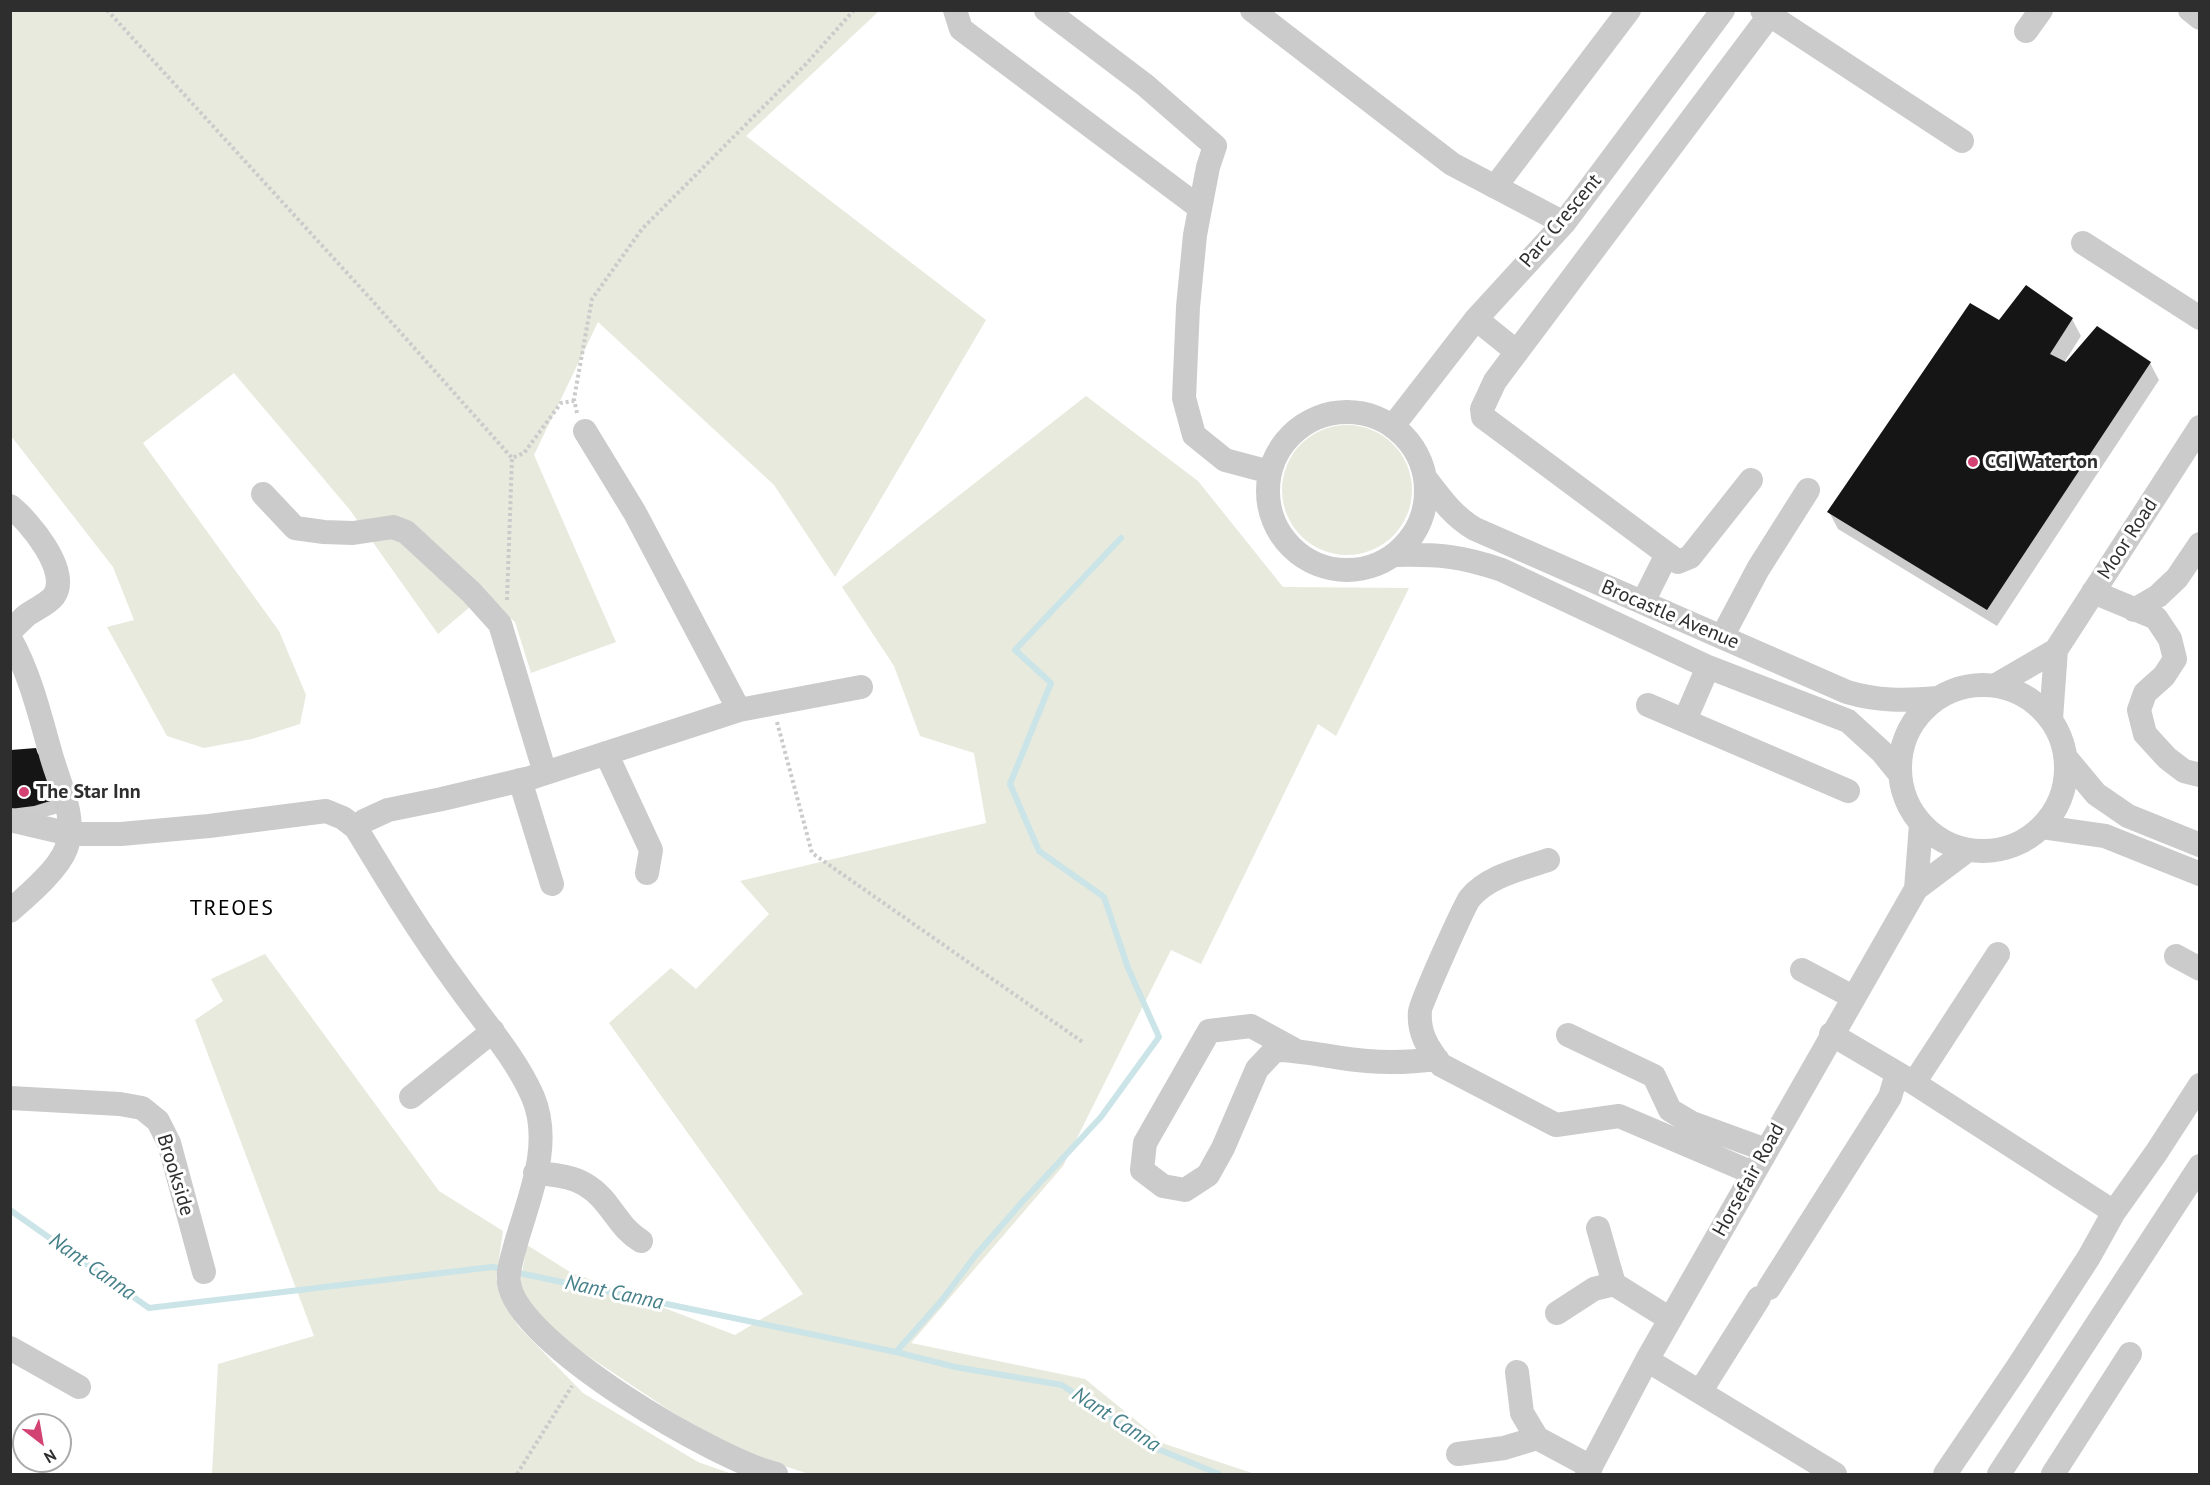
<!DOCTYPE html>
<html>
<head>
<meta charset="utf-8">
<style>
	body { margin:0 }
	#map { position:relative; width:2210px; height:1485px; overflow:hidden; background:#fff; font-family:"PT Sans",sans-serif }
	canvas { display:block }
	.frame { position:absolute; inset:0; border:12px solid #2e2e2e; pointer-events:none }
	.north { position:absolute; left:12px; top:1413px; width:60px; height:60px; box-sizing:border-box; background:#fff; border:2px solid #ababab; border-radius:50%; rotate:149deg; font-size:16px; font-weight:700; line-height:24px; text-align:center; color:#2e2e2e }
	.north::after { content:''; display:block; margin:auto; width:21px; height:27px; background:#d24373; clip-path:polygon(50% 0,100% 100%,50% 72%,0 100%) }
</style>
</head>
<body>
<div id="map">
<canvas width="2210" height="1485"></canvas>
<div class="frame"></div>
<div class="north">N</div>
</div>
<script>
const c = document.querySelector('canvas').getContext('2d');
c.lineJoin = 'round';
function fill(path, color) { c.fillStyle = color; c.fill(path, 'evenodd'); }
function trace(path, color, width, dash) { c.strokeStyle = color; c.lineWidth = width; c.lineCap = dash ? 'butt' : 'round'; c.setLineDash(dash || []); c.stroke(path); }
function drawText(font, color, halo, rows, align = 'center') {
  c.font = font + ' "PT Sans",sans-serif'; c.lineWidth = 6; c.setLineDash([]); c.textBaseline = 'middle'; c.strokeStyle = halo; c.fillStyle = color; for (const [text, x, y, turn = 0] of rows) {
    c.save(); c.translate(x, y); c.rotate((+turn || 0) * Math.PI / 180); c.textAlign = isNaN(turn) ? turn : align; if (halo) c.strokeText(text, 0, 0); c.fillText(text, 0, 0); c.restore();
  }
}
fill(new Path2D(`
	M11,11H879L746,136L986,320L835,577L774,485L598,322L534,455L616,642L531,673L515,622L484,595L438,634L350,510L234,373L143,443L279,631L306,695L300,724L252,739L204,748L167,736L107,627L134,620L113,567L11,436Z
	M1086,396L1198,481L1283,587L1409,588L1336,736L1318,724L1201,964L1171,950L1063,1166L911,1343L1085,1379L1165,1444L1255,1474H809L781,1465L728,1445L669,1410L549,1330L527,1303L520,1283L527,1245L570,1272L735,1335L803,1294L609,1023L671,968L696,989L769,914L740,881L986,823L974,753L920,736L894,666L842,587Z
	M1282 490a65 65 0 1 1 130 0a65 65 0 1 1-130 0Z
	M265,954L439,1191L503,1231L496,1279L509,1312L519,1327L583,1393L698,1462L732,1474H212L218,1364L314,1336L195,1020L223,1001L211,979Z`), '#e7eadd');
fill(new Path2D(`
	M2072,319L2081,336L2062,366L2150,363L2159,380L1997,626L1838,529L1829,512L2000,322Z
	M36,750L66,811L41,818L10,820V760Z`), '#0003');
trace(new Path2D(`
	M10,1210L149,1308L492,1267L505,1269
	M514,1272L896,1352L955,1367L1062,1385L1155,1448L1219,1474
	M896,1352L942,1300L975,1256L1023,1201L1101,1117L1159,1037L1128,968L1104,897L1039,851L1010,784L1051,683L1015,650L1121,538`), '#cbe4e8', 6);
fill(new Path2D(`
	M2026,285L2073,318L2050,354L2066,362L2097,326L2151,362L1987,610L1827,512L1970,303L1999,320Z
	M36,748L38,754H43L60,798L34,806L10,809L11,750Z`), '#151515');
trace(new Path2D(`
	M107,10L369,297L512,458
	M10,11L12,10
	M577,413L574,399L592,299L642,229L806,64L854,10
	M507,600L512,458L524,453L561,403L574,401
	M777,722L812,853L1084,1043
	M517,1474L572,1386`), '#cbcbcb', 4, [3, 3]);
trace(new Path2D(`
	M955,10L961,29L1200,208
	M1046,10L1145,85L1215,146L1208,167L1195,235L1188,307L1184,398L1194,435L1225,460L1270,472
	M1252,10L1452,164L1564,223
	M1762,10L1962,141
	M2190,10L2200,18
	M2026,31L2041,10
	M1495,187L1629,10
	M2083,243L2200,318
	M1476,319L1517,352
	M1268 491a79 79 0 1 1 158 0a79 79 0 1 1-158 0Z
	M1393,426L1476,319L1564,223L1723,10
	M585,431L635,513L739,710
	M1426,479C1441,499 1454,517 1475,529L1847,692C1877,701 1905,701 1937,698
	M1751,480L1690,557L1678,562L1483,417L1482,409L1495,381L1769,16
	M263,494L295,528L324,532L353,533L393,527L406,532L471,592L500,624L545,773
	M10,506C29,521 71,571 54,596C48,604 35,609 27,615C21,620 16,626 10,631
	M1395,555C1438,554 1461,556 1502,570L1708,667L1848,721L1882,752L1899,773
	M2093,592L2156,618L2170,639L2175,659L2164,676L2145,693L2139,710L2145,734L2167,758L2184,771L2200,775
	M1643,602L1667,554
	M2134,610L2158,596L2177,578L2200,544
	M1722,637L1758,569L1808,490
	M10,638C30,674 39,712 50,751C58,783 78,816 66,849C58,870 27,896 10,911
	M1900 768a83 83 0 1 1 166 0a83 83 0 1 1-166 0Z
	M1996,685L2056,650L2200,427
	M1648,705L1848,791
	M2051,719L2056,650
	M1685,720L1708,667
	M606,753L651,850L647,873
	M2066,758L2096,794L2128,816L2200,845
	M520,780L552,884
	M10,820L70,834H121L209,826L326,811L343,818L356,828C388,881 420,934 457,984C483,1021 515,1056 533,1097C553,1145 529,1197 516,1243C513,1255 507,1271 509,1283C517,1344 719,1461 776,1474
	M2042,827L2105,836L2200,874
	M356,828L364,821L388,810L442,799L530,778L739,710L861,687
	M1548,860C1522,869 1488,876 1470,898C1465,904 1420,1004 1420,1011C1418,1033 1428,1048 1441,1065L1556,1125L1619,1116L1753,1173
	M1916,889L1921,824
	M2176,956L2200,969
	M1802,970L1853,997
	M1831,1034L1914,1083L2114,1212
	M1568,1035L1654,1076L1670,1110L1692,1123L1766,1150
	M1295,1050L1251,1026L1209,1031L1145,1143L1142,1170L1163,1186L1185,1190L1208,1175L1223,1148L1257,1069L1275,1050C1306,1050 1336,1059 1367,1061C1390,1063 1413,1062 1437,1059
	M1914,1083L1998,954
	M411,1097L493,1031
	M10,1098L120,1104L142,1108L158,1121L169,1143L204,1272
	M535,1173C567,1175 589,1179 609,1207C620,1221 626,1232 641,1241
	M1598,1228L1614,1284L1670,1319
	M1769,1288L1890,1097L1897,1073
	M1557,1313L1594,1289L1614,1284
	M10,1348L79,1387
	M1647,1360L1835,1474
	M1517,1372L1522,1413L1537,1438L1591,1467
	M1700,1392L1759,1298
	M1458,1454L1504,1448L1537,1438
	M1587,1474L1647,1360L1916,889L1968,850
	M1945,1474L2017,1368L2089,1257L2114,1212L2156,1153L2200,1085
	M1999,1474L2200,1166
	M2053,1474L2130,1354`), '#cbcbcb', 24);
for (const [x, y, r, color] of [
	[1973,462,6,"#d24373"],
	[24,792,6,"#d24373"]
]) { const dot = new Path2D(); dot.arc(x, y, r, 0, 2 * Math.PI); c.fillStyle = color; c.fill(dot); trace(dot, '#fff', 2); }
drawText('20px', '#2e2e2e', '#fff', [
	["Parc Crescent",1561,221,-50],
	["Moor Road",2128,539,-57],
	["Brocastle Avenue",1670,615,23],
	["Brookside",175,1175,73],
	["Horsefair Road",1749,1180,-61]
]);
drawText('bold 20px', '#2e2e2e', '#fff', [
	["CGI Waterton",1985,462],
	["The Star Inn",36,792]
], 'left');
drawText('italic 21px', '#457f88', '#fff', [
	["Nant Canna",92,1267,35],
	["Nant Canna",614,1293,12],
	["Nant Canna",1116,1420,33]
]);
c.letterSpacing = '1.5px';
drawText('22px', '#000', '#fff', [
	["TREOES",232,909]
]);
c.letterSpacing = '0px';
</script>
</body>
</html>
